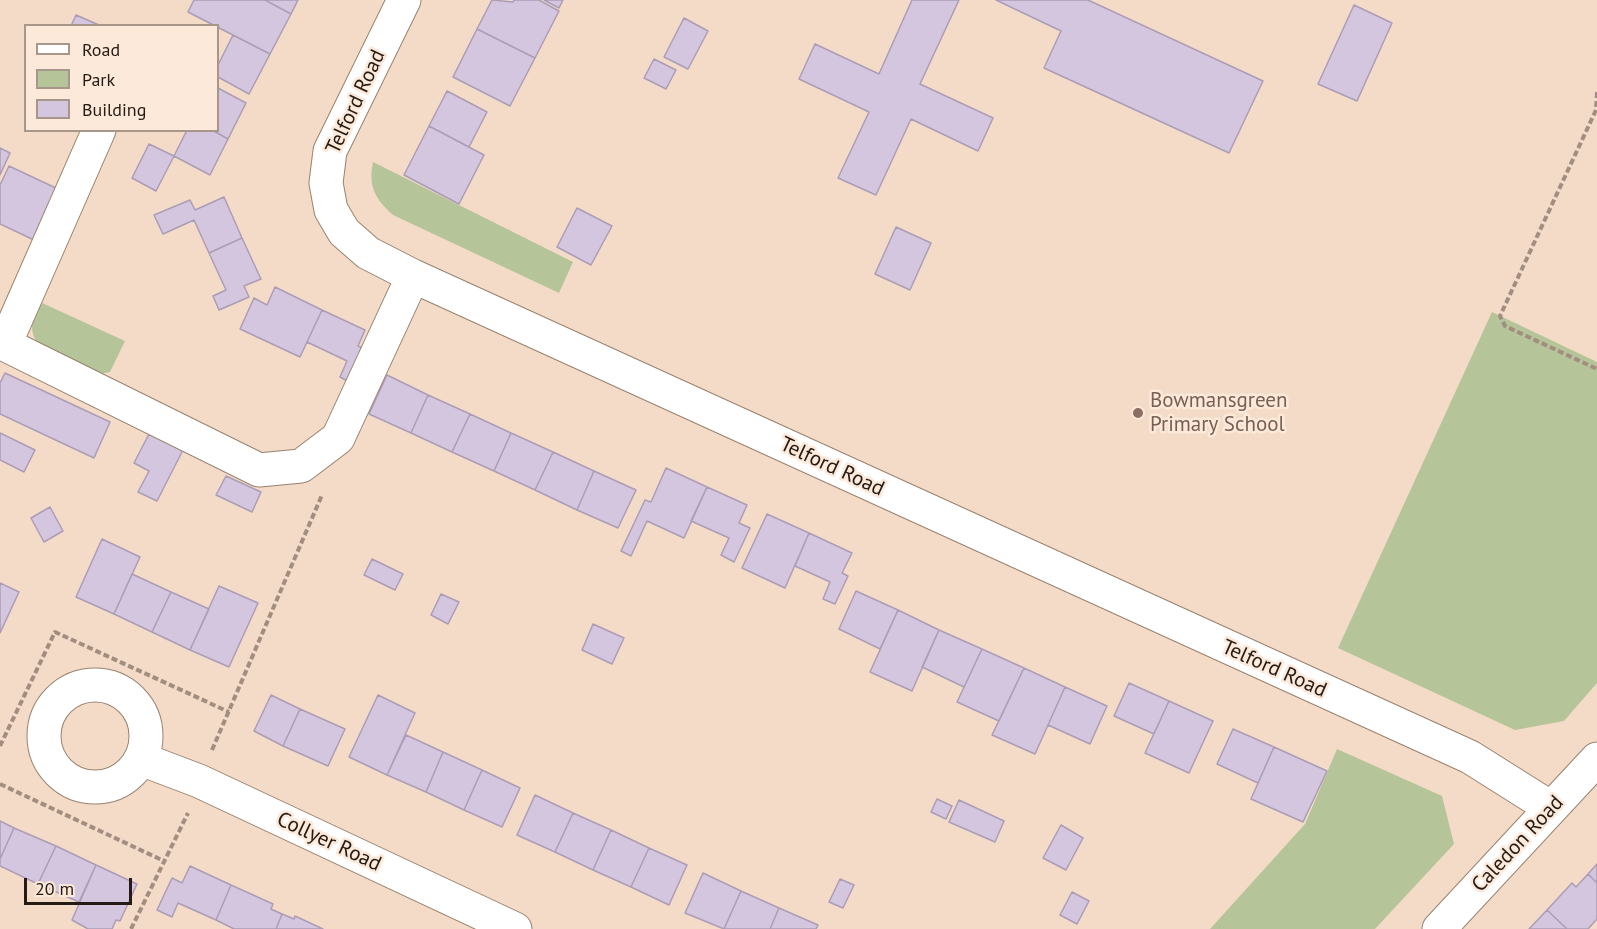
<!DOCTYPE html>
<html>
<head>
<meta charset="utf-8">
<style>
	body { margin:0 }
	#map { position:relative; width:1597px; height:929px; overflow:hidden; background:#f4dbc7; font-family:"PT Sans",sans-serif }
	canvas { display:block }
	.legend { position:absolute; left:24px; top:24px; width:195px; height:108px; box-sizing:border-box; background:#fde9d9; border:2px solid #a6978a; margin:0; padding:8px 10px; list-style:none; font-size:18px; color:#241b14 }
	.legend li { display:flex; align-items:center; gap:12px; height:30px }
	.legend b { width:30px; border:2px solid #a6978a }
	.scale { position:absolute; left:24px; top:878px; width:108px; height:27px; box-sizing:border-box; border:3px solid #241b14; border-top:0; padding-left:8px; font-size:18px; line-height:21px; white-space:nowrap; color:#241b14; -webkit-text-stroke:4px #fde9d9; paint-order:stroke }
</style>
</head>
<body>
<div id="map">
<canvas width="1597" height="929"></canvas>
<ul class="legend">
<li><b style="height:8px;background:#fff"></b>Road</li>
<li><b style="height:16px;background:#b6c599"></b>Park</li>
<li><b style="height:16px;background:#d4c6df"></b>Building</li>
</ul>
<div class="scale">20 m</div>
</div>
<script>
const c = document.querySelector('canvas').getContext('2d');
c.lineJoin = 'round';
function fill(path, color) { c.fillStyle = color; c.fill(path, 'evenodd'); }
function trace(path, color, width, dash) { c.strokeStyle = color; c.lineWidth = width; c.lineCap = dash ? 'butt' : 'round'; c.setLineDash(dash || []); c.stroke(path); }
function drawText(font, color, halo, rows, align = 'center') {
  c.font = font + ' "PT Sans",sans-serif'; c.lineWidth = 5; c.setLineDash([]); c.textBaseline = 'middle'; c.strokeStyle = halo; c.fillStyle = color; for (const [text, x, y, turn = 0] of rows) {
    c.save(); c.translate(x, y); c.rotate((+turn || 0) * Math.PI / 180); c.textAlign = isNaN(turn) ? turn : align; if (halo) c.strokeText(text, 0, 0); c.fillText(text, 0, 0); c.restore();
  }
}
fill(new Path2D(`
	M373,162L573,262L559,293L393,215C375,199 368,186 373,162Z
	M40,302L125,341L110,372L101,374L37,343C28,327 33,317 40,302Z
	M1492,312L1597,362V683L1564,721L1515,730L1338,648Z
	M1337,749L1442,796L1454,844L1375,929H1210L1305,824Z`), '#b6c599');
const building = new Path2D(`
	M194,0H265L291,14L270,54L188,12Z
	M265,0H298L291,14Z
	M492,0L513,2L514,0H539L559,11L535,58L477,29Z
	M544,0H563L559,8Z
	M912,0H959L920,84L993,118L978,151L911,119L876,195L838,178L869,112L799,79L815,44L879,74Z
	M996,0H1088L1263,81L1229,153L1044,68L1061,31Z
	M1354,5L1392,23L1357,101L1318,84Z
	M76,15L99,25L98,26H71Z
	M684,18L708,31L688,69L664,57Z
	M477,29L535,58L510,106L453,77Z
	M233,35L270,54L249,94L218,77V65Z
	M654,59L676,70L666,89L644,78Z
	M218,88L246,103L228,139L212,130H218Z
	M447,91L487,112L469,147L429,126Z
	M429,126L484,155L459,204L404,175Z
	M187,130H212L228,139L210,175L174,156Z
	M149,144L174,156L156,191L132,178Z
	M0,148L10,153L0,175Z
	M9,166L58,189L34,240L0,224V185Z
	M224,197L242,238L209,253L194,220L163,234L154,215L190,200L195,210Z
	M577,208L612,226L591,265L557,247Z
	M896,227L931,243L910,290L875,274Z
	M242,238L261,279L244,286L249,297L219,310L213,296L226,290L209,253Z
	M275,287L322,310L300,357L240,329L254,298L267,305Z
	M322,310L365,330L358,346L367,350L351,383L340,377L347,361L307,342Z
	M5,373L110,422L94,458L0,414V383Z
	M387,375L428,395L411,433L369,414Z
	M428,395L470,414L452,452L411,433Z
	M470,414L511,433L494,471L452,452Z
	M0,433L35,450L24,472L0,460Z
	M511,433L553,452L535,490L494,471Z
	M149,434L183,450L157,501L138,492L149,471L134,463Z
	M553,452L594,471L577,510L535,490Z
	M666,468L707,487L684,538L647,521L631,556L621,551L645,500L651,502Z
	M594,471L636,490L618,528L577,510Z
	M226,476L261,492L252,512L216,495Z
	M707,487L747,505L739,523L750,528L734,562L721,555L729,538L691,521Z
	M50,507L63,531L44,542L31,518Z
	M767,514L809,533L785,588L742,568Z
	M809,533L852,553L842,573L848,576L835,604L823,599L830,582L795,566Z
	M102,539L140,557L114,614L76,597Z
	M372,559L403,574L395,590L364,575Z
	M132,574L171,592L152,632L114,614Z
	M0,583L19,592L0,633Z
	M219,586L258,603L229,667L190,650Z
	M856,591L898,610L880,649L839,629Z
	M171,592L209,609L190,650L152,632Z
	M441,594L459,602L448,624L431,615Z
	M898,610L939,630L912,691L870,672Z
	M593,624L624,638L612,664L582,650Z
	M939,630L982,649L964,687L922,667Z
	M982,649L1024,668L999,721L957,702Z
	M1024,668L1065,687L1035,754L992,735Z
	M1129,683L1169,701L1154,734L1114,716Z
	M1065,687L1107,706L1090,744L1048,725Z
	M271,695L300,709L283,746L254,731Z
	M378,695L415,713L387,775L349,757Z
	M1169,701L1213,721L1189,773L1145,753Z
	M300,709L345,729L328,766L283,746Z
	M1233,729L1274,747L1258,783L1217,764Z
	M406,735L443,752L426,792L387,775Z
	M1274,747L1327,771L1303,822L1251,799Z
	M443,752L482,770L464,810L426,792Z
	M482,770L520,788L502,827L464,810Z
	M535,795L573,813L555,852L517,835Z
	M937,799L952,806L946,819L931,812Z
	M959,800L1004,821L995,842L949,822Z
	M573,813L611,830L593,870L555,852Z
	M0,821L14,828L0,859Z
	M1061,825L1083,838L1066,870L1043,858Z
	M14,828L56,846L38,884L0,866V859Z
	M611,830L649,848L631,887L593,870Z
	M56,846L96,865L79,902L38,884Z
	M649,848L687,865L669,905L631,887Z
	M1597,864V883L1588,874Z
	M96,865L137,884L120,921L116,920L112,929H88L72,920Z
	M190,866L231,885L216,920L178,903L172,917L157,910L172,878L182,883Z
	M703,873L741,891L724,929L685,913Z
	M1588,874L1597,883V919L1588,929H1567L1547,910L1572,883L1576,887Z
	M840,879L854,885L843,908L829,902Z
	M231,885L273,904L271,909L282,914L276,929H234L216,920Z
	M741,891L779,908L770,929H724Z
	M1072,892L1089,901L1077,924L1060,915Z
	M779,908L818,925L816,929H770Z
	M1547,910L1567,929H1529Z
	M282,914L294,919L295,916L323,929H276Z`);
fill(building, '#d4c6df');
trace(building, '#ab9db6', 1.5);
const minor = new Path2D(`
	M404,0L330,151L326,183L331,210L344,232L368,253L413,276L1470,757L1551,808
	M0,342L259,470L301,466L338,438L413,276
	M5,344L99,130
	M44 736a51 51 0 1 1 102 0a51 51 0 1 1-102 0Z
	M141,759L199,781L515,929
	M1439,929L1597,759`);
trace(minor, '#98826f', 35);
trace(new Path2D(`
	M1597,92L1596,110L1500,316L1505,326L1597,369
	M0,746L55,632L229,712
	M212,750L322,495
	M0,784L164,861
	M131,929L188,813`), '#a18e80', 4, [6, 3]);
trace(minor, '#fff', 33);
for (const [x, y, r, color] of [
	[1138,413,6,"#8d6e63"]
]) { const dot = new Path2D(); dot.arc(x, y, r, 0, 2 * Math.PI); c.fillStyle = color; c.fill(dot); trace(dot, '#fde9d9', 2); }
drawText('21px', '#241b14', '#fde9d9', [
	["Telford Road",356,102,-65],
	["Telford Road",832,467,25],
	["Telford Road",1274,669,24],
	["Collyer Road",329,842,25],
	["Caledon Road",1518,844,-47]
]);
drawText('21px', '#785e54', '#fde9d9', [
	["Bowmansgreen",1150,401],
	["Primary School",1150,425]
], 'left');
</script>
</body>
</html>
